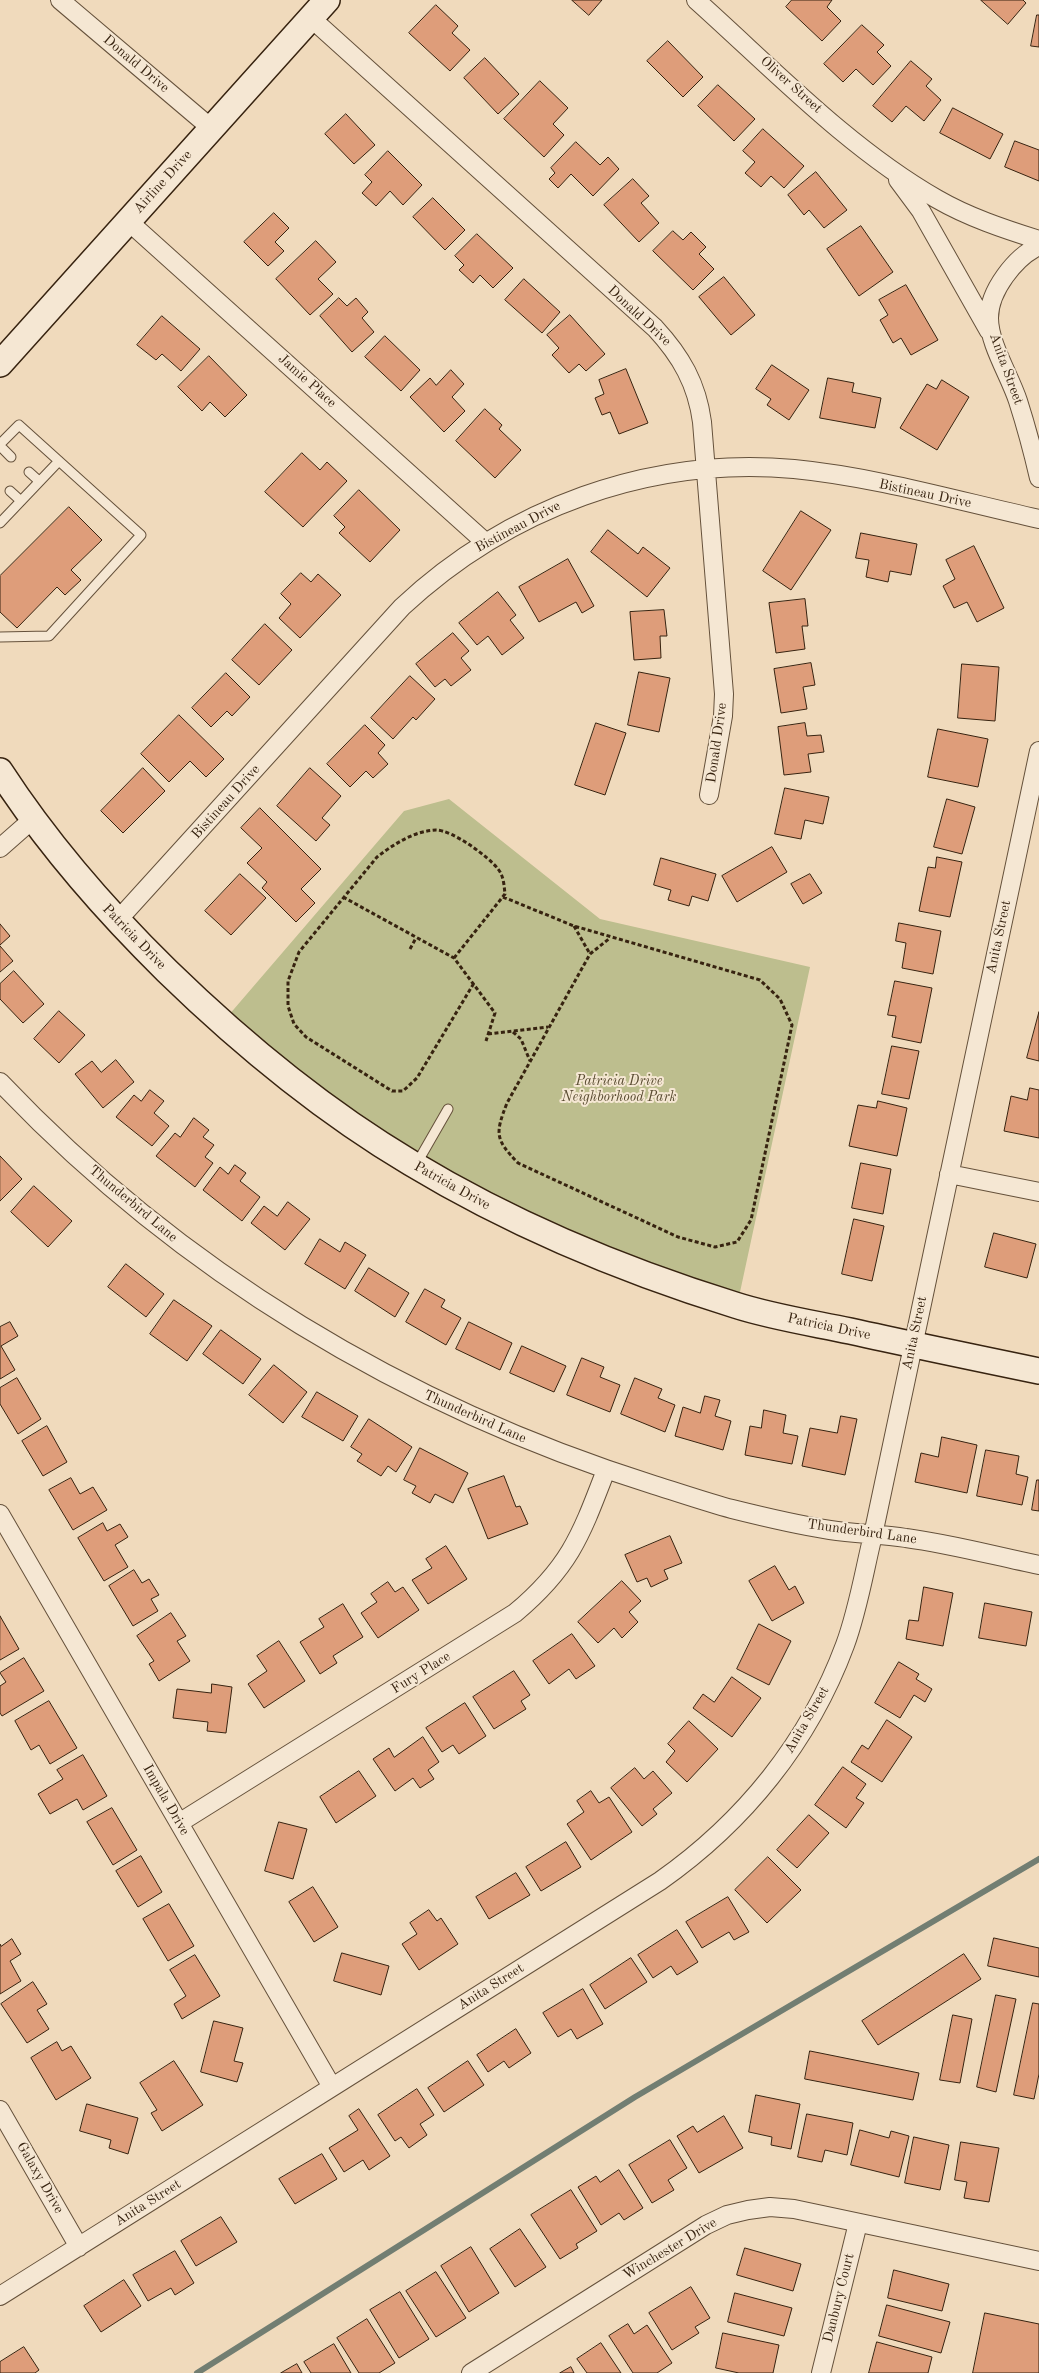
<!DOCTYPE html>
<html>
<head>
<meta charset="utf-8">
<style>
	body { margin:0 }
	canvas { display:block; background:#f0dabc }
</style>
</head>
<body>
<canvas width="1039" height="2373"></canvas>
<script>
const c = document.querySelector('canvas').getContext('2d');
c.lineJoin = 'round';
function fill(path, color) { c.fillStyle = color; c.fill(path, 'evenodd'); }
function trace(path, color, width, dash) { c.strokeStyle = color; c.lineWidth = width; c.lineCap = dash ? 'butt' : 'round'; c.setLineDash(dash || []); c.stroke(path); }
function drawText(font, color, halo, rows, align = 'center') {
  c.font = font + ' "Old Standard TT",serif'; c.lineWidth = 4; c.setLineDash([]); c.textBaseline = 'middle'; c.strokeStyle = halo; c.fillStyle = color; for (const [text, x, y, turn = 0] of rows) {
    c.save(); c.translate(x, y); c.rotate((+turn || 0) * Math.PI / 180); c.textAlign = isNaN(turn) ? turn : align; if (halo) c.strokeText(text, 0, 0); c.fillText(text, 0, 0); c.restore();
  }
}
fill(new Path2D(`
	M449,799L600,919L810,967L737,1306L415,1166L222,1023L404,811Z`), '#bdbe8e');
trace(new Path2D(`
	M197,2373L635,2097L1039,1859`), '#727e72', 6);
const building = new Path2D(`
	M572,0H602L589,15Z
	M792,0H832L827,7L841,21L822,41L786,7Z
	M981,0H1023L1026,3L1008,24Z
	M436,5L458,26L452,33L470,50L450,71L409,33Z
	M1037,15H1039V47L1031,46Z
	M862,25L884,45L877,52L891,66L873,85L856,69L843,82L824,64Z
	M668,41L703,77L683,97L647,61Z
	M485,58L519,94L498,114L464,78Z
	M911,61L932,79L926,86L941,100L924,121L906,106L892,122L873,106Z
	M540,81L568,108L553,124L564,135L544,157L504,119Z
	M718,85L755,119L734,141L698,106Z
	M953,108L1003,134L990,159L940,133Z
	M346,114L375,145L354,164L325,134Z
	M763,129L804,166L784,188L771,176L761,187L745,173L755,162L743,151Z
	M1015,141L1039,150V181L1005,167Z
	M576,142L600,165L608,157L619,169L593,196L571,174L558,188L549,179L555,173L551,168Z
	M388,151L422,185L403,205L390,191L376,206L362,193L372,182L365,175Z
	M816,172L847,210L824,228L809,210L804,215L788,195Z
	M633,179L649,196L641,203L659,223L639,242L604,205Z
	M433,198L465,230L445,250L413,217Z
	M274,213L289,228L275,242L284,251L268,266L244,242Z
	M861,226L893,272L859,296L827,249Z
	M673,231L683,240L691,232L706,247L699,254L714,269L693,290L653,251Z
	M477,234L513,268L493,288L480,275L473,283L459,270L464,265L455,256Z
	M316,241L336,262L318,279L333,294L310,315L276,279Z
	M724,277L755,315L731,335L699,297Z
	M524,279L560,312L542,333L505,300Z
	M906,285L938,340L911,355L901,338L893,343L880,320L888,315L879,300Z
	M339,298L347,306L356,298L368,312L362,318L374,332L352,352L320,316Z
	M570,315L605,354L586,371L579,364L569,373L552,355L559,348L547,335Z
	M162,316L200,349L181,371L162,354L156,360L137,345Z
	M385,336L420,370L401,391L365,357Z
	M209,356L247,395L225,417L210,402L202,411L178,387Z
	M772,365L809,390L789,420L767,405L771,399L756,389Z
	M626,369L648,423L619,434L610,412L602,415L595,398L604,394L599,380Z
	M451,370L464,384L452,397L465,411L444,432L410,397L430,378L436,385Z
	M828,378L854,383L852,392L881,398L875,428L820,418Z
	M942,380L969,397L937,450L900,428L927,384L936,389Z
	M485,409L502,425L499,429L521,450L495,478L456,441Z
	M302,453L320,470L327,462L347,481L303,527L265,492Z
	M359,490L400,530L370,562L339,533L345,527L334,516Z
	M69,507L102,540L71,570L81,580L65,595L57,587L17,628L0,612V576Z
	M801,511L831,530L791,590L763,571Z
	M608,530L638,554L643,547L670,568L647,597L591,552Z
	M861,533L917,544L911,575L890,571L888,582L866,577L869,560L856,558Z
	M974,546L1004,608L977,622L967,602L954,608L943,586L955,579L946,560Z
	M568,559L594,606L582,613L576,602L539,622L519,587Z
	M301,573L311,582L318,574L341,595L300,638L279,618L291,604L281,594Z
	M498,592L516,615L510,620L524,638L502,655L488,636L477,645L459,623Z
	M805,599L808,626H802L805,649L776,653L769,603Z
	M664,610L667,636H660L661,658L634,660L630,612Z
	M265,624L292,650L259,685L232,660Z
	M453,633L469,651L461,658L471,670L451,686L445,679L435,687L416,664Z
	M811,663L815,685L803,687L807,709L781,713L774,669Z
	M962,664L999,667L995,721L958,718Z
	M639,672L670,678L659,732L628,725Z
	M226,673L250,697L232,716L227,711L211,727L192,708Z
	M410,676L435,699L416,720L413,717L393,739L371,718Z
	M179,715L224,759L206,777L190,761L169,782L141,754Z
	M596,723L626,733L605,795L575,785Z
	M805,723L807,736L821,735L824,752L808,754L811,772L784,775L778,727Z
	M365,725L385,745L378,753L388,764L373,778L366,771L350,787L327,764Z
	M938,729L988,739L978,787L928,777Z
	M143,768L165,791L123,833L101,811Z
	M310,768L341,796L322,818L330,825L316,841L277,806Z
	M785,788L829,797L823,824L805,820L801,839L775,834Z
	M947,799L975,807L962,854L934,847Z
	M260,808L321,869L301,889L315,903L296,922L262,888L267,882L247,863L262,848L241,828Z
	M772,847L787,872L737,902L722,876Z
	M937,857L962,862L950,917L919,911L928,867L935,868Z
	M661,858L716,874L708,901L692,896L689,906L668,900L671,890L654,885Z
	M240,874L266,898L231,935L205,911Z
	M810,874L822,893L803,904L791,884Z
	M899,923L941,931L933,974L902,968L906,943L896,941Z
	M0,924L10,936L0,945Z
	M0,946L13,961L0,972Z
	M14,971L44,1004L23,1023L0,999V984Z
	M895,981L932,988L921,1043L892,1037L896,1016L888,1015Z
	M59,1011L85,1035L59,1063L34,1039Z
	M1039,1012V1061L1027,1058Z
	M892,1046L919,1051L909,1099L882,1094Z
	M116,1060L134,1082L103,1108L75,1074L92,1061L101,1072Z
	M1030,1088L1039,1090V1138L1004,1131L1011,1096L1027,1100Z
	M150,1090L164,1101L154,1113L169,1126L152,1146L116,1117L134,1095L141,1101Z
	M878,1101L907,1108L897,1156L849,1146L858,1105L876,1108Z
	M194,1118L209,1130L203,1137L214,1145L205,1157L213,1163L195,1187L156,1156L175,1133L180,1137Z
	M0,1156L22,1179L0,1201Z
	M861,1163L891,1169L883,1214L852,1208Z
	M235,1165L246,1173L240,1181L260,1197L242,1221L203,1190L220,1167L228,1174Z
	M34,1186L72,1221L48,1247L11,1212Z
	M288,1202L310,1219L285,1250L251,1223L264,1206L277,1216Z
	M854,1219L884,1226L872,1281L842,1274Z
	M994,1233L1036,1244L1027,1278L985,1267Z
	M320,1239L340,1252L345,1242L366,1255L345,1289L305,1264Z
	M126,1264L164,1294L146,1317L108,1287Z
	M369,1268L409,1293L395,1317L355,1291Z
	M425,1289L445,1300L441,1307L461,1318L446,1345L406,1322Z
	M174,1300L212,1326L187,1361L150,1334Z
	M10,1322L18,1336L1,1346L15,1370L0,1379V1327Z
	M469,1322L512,1343L500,1370L456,1349Z
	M221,1330L261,1359L243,1384L203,1354Z
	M522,1346L566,1366L554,1392L510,1373Z
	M582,1358L604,1367L600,1377L620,1385L610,1412L567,1395Z
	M274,1365L307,1392L283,1423L249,1395Z
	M17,1378L41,1419L18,1434L0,1404V1388Z
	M635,1378L662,1389L658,1398L675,1405L665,1432L621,1414Z
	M317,1392L358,1416L343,1441L302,1417Z
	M705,1396L720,1400L715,1416L731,1421L723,1450L675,1436L683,1407L700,1413Z
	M764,1410L786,1415L783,1433L798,1436L792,1464L745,1455L750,1426L761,1428Z
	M841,1416L857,1419L845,1475L802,1466L810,1428L837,1433Z
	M369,1419L412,1447L396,1472L388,1466L381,1476L357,1461L362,1454L351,1447Z
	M47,1426L67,1462L43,1476L22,1441Z
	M942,1437L977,1445L967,1493L915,1482L921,1453L938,1457Z
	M420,1448L468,1473L453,1503L435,1494L430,1503L412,1493L416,1486L404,1480Z
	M986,1450L1019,1456L1016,1474L1028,1477L1022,1505L977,1496Z
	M504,1476L516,1507L520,1506L528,1524L488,1539L468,1489Z
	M71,1478L80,1494L93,1487L107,1510L73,1530L49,1490Z
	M1037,1480H1039V1511L1032,1510Z
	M103,1523L107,1531L120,1524L128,1537L115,1545L128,1567L104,1581L78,1538Z
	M670,1536L682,1563L664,1570L668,1579L651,1587L647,1578L637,1582L625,1555Z
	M446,1546L467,1579L428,1604L412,1580L432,1568L426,1559Z
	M775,1566L789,1590L795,1586L804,1603L772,1621L749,1581Z
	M134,1570L142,1583L149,1579L159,1595L151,1599L158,1611L133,1626L109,1586Z
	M622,1581L641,1601L629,1612L638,1622L622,1638L614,1628L598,1643L578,1622Z
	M388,1582L395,1592L403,1587L419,1610L378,1638L361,1613L377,1602L371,1594Z
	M924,1587L953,1593L943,1646L906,1639L909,1620L918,1621Z
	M985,1603L1032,1612L1026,1646L979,1638Z
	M343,1604L363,1637L333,1656L337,1663L320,1674L300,1642L324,1627L319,1619Z
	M171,1613L186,1636L177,1641L190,1661L159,1681L149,1664L154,1661L137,1636Z
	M0,1616L19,1649L0,1660Z
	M759,1624L791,1641L769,1685L737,1669Z
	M572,1634L595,1666L576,1679L569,1669L549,1684L533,1661Z
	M279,1641L305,1681L264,1708L248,1684L267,1671L257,1656Z
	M24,1658L44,1691L2,1716L0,1713V1686L6,1682L0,1673Z
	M899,1662L919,1674L916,1679L932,1689L925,1702L914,1695L900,1718L875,1703Z
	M514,1671L530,1695L521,1701L526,1709L494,1729L473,1697Z
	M732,1677L761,1698L732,1737L693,1708L703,1694L714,1702Z
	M212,1684L232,1687L226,1733L207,1731L208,1722L173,1718L177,1689L211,1693Z
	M49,1701L77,1748L50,1764L39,1745L31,1750L15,1721Z
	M465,1703L486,1736L459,1754L453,1745L442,1752L426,1728Z
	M887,1720L912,1737L882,1782L851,1762L862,1745L868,1749Z
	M689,1721L718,1749L687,1782L666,1762L675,1751L668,1744Z
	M423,1737L439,1762L428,1770L434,1779L420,1788L413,1778L395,1791L373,1759L389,1748L394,1757Z
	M83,1755L107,1796L83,1810L77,1799L50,1814L38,1794L63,1779L57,1770Z
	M843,1767L866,1784L856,1798L864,1803L846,1828L815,1805Z
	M635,1768L644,1779L653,1771L672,1793L653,1809L657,1814L642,1826L611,1788Z
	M359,1771L376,1796L336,1823L320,1797Z
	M591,1791L599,1803L609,1797L632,1832L591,1860L567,1824L584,1812L577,1801Z
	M112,1808L137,1850L113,1865L87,1822Z
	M809,1815L829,1833L797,1868L777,1850Z
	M279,1822L307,1829L293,1879L265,1871Z
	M566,1842L581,1867L541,1891L526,1867Z
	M141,1856L162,1892L138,1907L116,1871Z
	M768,1857L801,1890L767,1923L735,1890Z
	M516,1873L530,1895L489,1919L476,1897Z
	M313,1887L338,1927L314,1942L289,1902Z
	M728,1897L749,1932L734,1940L729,1932L702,1948L686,1922Z
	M169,1904L194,1946L168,1961L143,1919Z
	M429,1910L437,1921L441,1918L458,1944L419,1970L402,1944L417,1934L410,1923Z
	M677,1930L698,1962L677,1975L671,1966L653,1978L638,1955Z
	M994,1938L1039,1948V1977L988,1966Z
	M12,1939L21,1954L10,1961L21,1981L0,1994V1944L1,1946Z
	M342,1953L389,1966L381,1995L334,1981Z
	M964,1954L981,1979L878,2045L862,2021Z
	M195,1955L220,1996L182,2019L174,2004L186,1996L170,1970Z
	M631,1958L647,1982L605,2009L590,1985Z
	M33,1982L47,2004L37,2010L49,2029L27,2043L1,2004Z
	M583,1989L603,2024L577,2039L571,2029L558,2037L543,2013Z
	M996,1995L1016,1999L996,2092L977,2087Z
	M1033,2003L1039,2004V2074L1034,2099L1014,2095Z
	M953,2015L972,2019L960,2083L940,2080Z
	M214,2021L243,2028L234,2061L243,2063L237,2082L201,2072Z
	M516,2029L531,2053L509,2068L504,2061L488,2072L477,2055Z
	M57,2042L62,2051L71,2046L91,2078L56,2100L31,2058Z
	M810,2051L919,2073L913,2100L805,2079Z
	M174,2061L203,2105L162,2131L151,2113L157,2110L140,2083Z
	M468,2061L484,2085L444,2112L428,2088Z
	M417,2089L434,2115L420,2124L427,2135L409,2148L401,2137L395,2141L378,2115Z
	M756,2095L800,2104L791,2149L771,2145L772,2137L749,2132Z
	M87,2104L138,2118L128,2154L109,2148L111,2140L80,2131Z
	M359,2109L390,2156L369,2170L363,2160L344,2172L329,2148L358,2130L349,2116Z
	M807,2114L853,2123L847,2155L825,2150L822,2162L798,2157Z
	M724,2116L743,2148L699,2173L677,2136L693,2126L697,2132Z
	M860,2130L889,2138L891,2131L909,2136L899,2177L851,2165Z
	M914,2137L949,2145L940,2190L905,2183Z
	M670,2140L687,2168L668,2180L674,2190L652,2203L629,2165Z
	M961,2142L999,2148L989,2202L964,2198L967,2182L955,2180Z
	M322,2154L337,2179L295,2204L279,2179Z
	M619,2170L643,2208L624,2220L619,2213L601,2225L578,2187L596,2176L600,2182Z
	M571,2190L597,2231L576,2244L578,2248L560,2259L531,2215Z
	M221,2217L237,2242L196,2266L181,2241Z
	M520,2229L546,2267L515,2287L490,2249Z
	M471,2247L499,2293L469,2312L441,2266Z
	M745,2248L801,2264L793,2291L737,2275Z
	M175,2251L194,2283L175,2295L171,2288L148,2301L133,2275Z
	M894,2270L949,2284L942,2311L888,2298Z
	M436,2272L466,2318L436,2337L406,2291Z
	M124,2280L141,2306L101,2332L84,2306Z
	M691,2287L710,2318L695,2327L699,2333L672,2350L649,2313Z
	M400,2292L429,2339L399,2358L370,2310Z
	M735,2293L792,2308L784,2336L728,2322Z
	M887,2305L950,2322L941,2353L879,2336Z
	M985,2313L1039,2324V2373H973Z
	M367,2319L395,2363L379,2373H359L337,2338Z
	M628,2324L634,2334L647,2325L672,2363L657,2373H633L609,2336Z
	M723,2333L779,2345L773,2373H739L716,2368Z
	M877,2342L932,2357L928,2373H869Z
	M601,2343L621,2373H587L577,2359Z
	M334,2344L351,2373H311L304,2362Z
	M24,2347L39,2370L35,2373H0V2362Z
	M297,2364L302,2373H281Z
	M571,2367L574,2373H560Z`);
fill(building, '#de9d7a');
trace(building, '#372310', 1);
const lane = new Path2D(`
	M0,444L19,425L141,535L49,636L0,637
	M0,446L11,457
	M29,472L39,481
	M10,491L21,501
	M0,523L59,461
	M417,1163L448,1109`);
const street = new Path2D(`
	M60,0L211,128
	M696,0C772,68 848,148 937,199C968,217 1004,229 1039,240
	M311,18L655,328C681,356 697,384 702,422L724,694L723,716L709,795
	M898,180L921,211L989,331
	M128,221L485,542
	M1039,246C1015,257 989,291 989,318C989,344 1010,376 1018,401C1026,426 1033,452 1039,478
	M0,848L33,819
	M117,921L402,607C508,508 649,456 794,469C876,477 958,501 1039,519
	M0,1082C179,1271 405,1407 654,1485C680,1493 706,1502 732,1509C764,1517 798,1525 830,1530C856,1534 881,1534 906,1538C951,1544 995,1556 1039,1565
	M949,1174L1039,1192
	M0,1514L332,2087
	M179,1823L515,1613C570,1567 581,1535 606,1470
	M0,2110L79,2247
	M0,2296L660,1881C744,1822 809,1742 845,1645C858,1610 864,1572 873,1535L1039,751
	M471,2373L706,2225L727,2215L748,2210L770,2207L794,2209L1039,2261
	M821,2373L858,2223`);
const secondary = new Path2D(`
	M0,364L327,0
	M0,771C48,845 105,910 167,971C241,1043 322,1110 411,1163C512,1224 622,1270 735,1305C772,1317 812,1323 850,1331C913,1345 976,1358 1039,1371`);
trace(lane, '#65513b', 11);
trace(street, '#65513b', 20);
trace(secondary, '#372310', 28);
trace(new Path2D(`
	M343,897L454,958L495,1013L486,1041
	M503,897L574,926L760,980L780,999L792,1025L751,1220L737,1242L715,1247L678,1237L518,1163C495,1139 495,1134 507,1103L590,954L610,938
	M574,926L590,954
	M410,949L416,938
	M454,958L505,894C504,886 504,876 498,869C488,856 452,830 436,830C414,831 394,844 377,857L299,952L288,981V1006L294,1024L306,1037L392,1091H403L417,1078L474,983
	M513,1032L521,1039L530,1061
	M488,1034L548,1027`), '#372310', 3, [4, 2.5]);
trace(lane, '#f5e7d3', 9);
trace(street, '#f5e7d3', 18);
trace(secondary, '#f5e7d3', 25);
drawText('14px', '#372310', '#f5e7d3', [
	["Donald Drive",136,64,40],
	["Oliver Street",791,85,42],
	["Airline Drive",163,182,-48],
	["Donald Drive",639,316,43],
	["Anita Street",1006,369,70],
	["Jamie Place",307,381,42],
	["Bistineau Drive",925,494,12],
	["Bistineau Drive",518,527,-28],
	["Donald Drive",717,743,-82],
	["Bistineau Drive",226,802,-48],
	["Patricia Drive",134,937,46],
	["Anita Street",999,937,-78],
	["Patricia Drive",452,1186,29],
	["Thunderbird Lane",133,1204,40],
	["Patricia Drive",829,1327,12],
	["Anita Street",915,1333,-78],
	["Thunderbird Lane",475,1417,24],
	["Thunderbird Lane",862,1532,8],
	["Fury Place",421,1673,-32],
	["Anita Street",807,1720,-60],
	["Impala Drive",166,1800,60],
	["Anita Street",491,1987,-32],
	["Galaxy Drive",40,2178,60],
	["Anita Street",148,2203,-32],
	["Winchester Drive",670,2249,-31],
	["Danbury Court",839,2298,-76]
]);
drawText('italic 14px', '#584a30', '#f5e7d3', [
	["Patricia Drive",619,1081],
	["Neighborhood Park",619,1097]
]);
</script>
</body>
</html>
